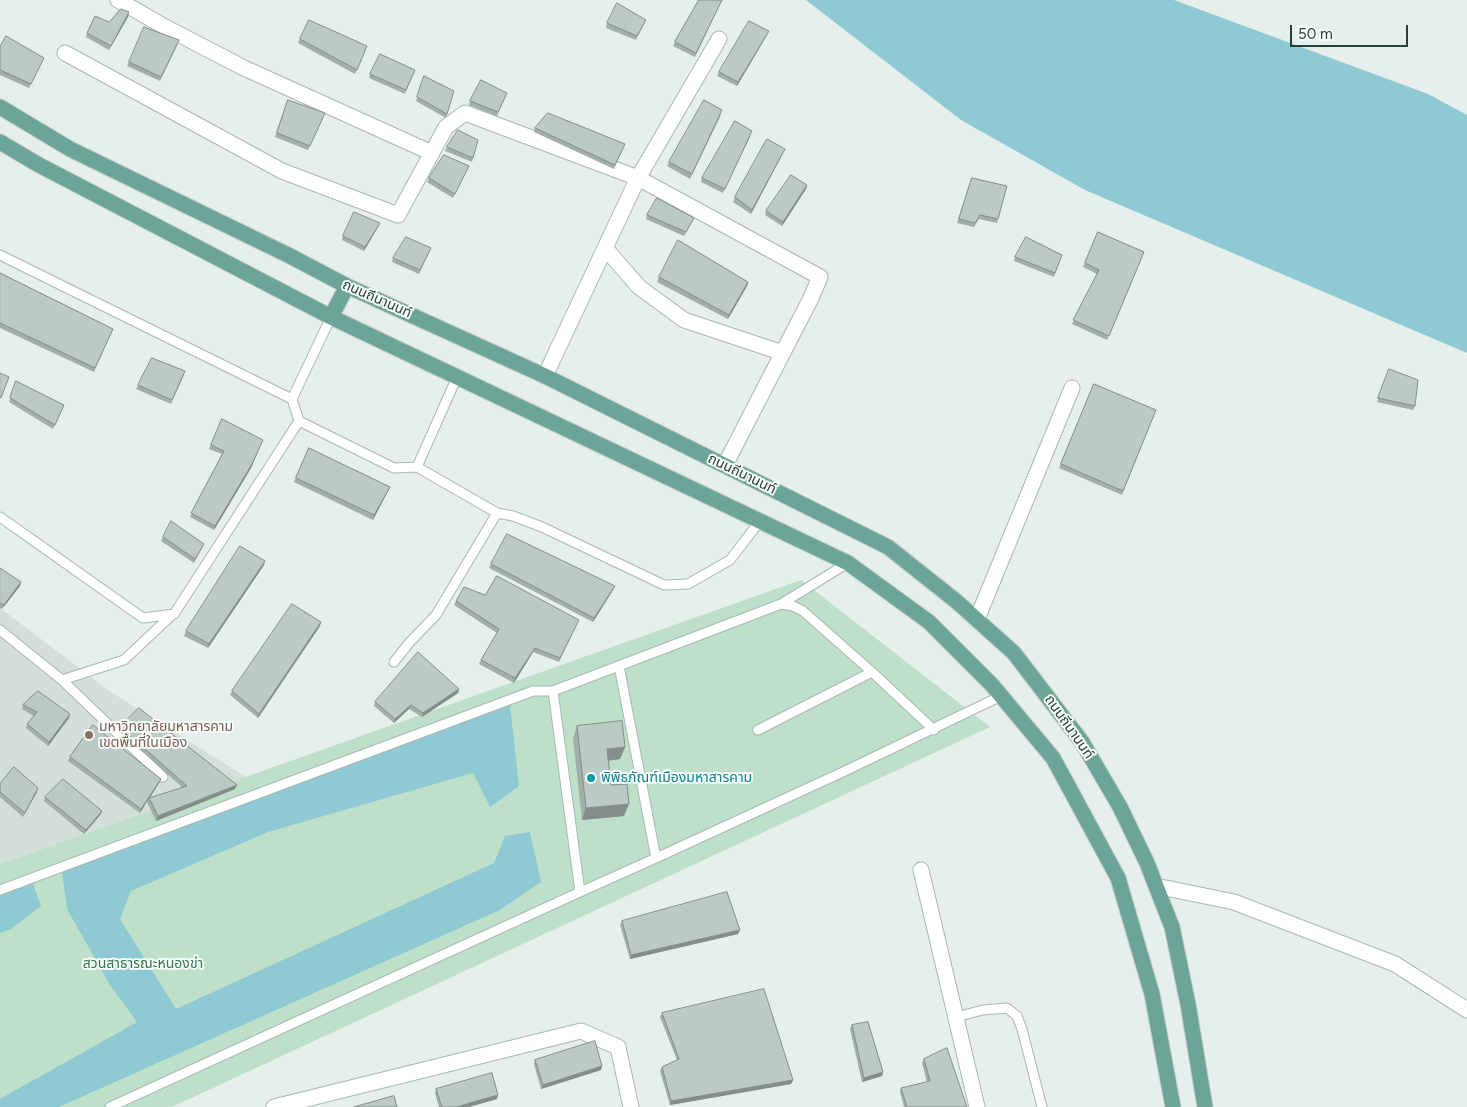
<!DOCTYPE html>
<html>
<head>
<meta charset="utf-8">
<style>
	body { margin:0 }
	#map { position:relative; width:1467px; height:1107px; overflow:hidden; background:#e6efeb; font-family:Figtree,sans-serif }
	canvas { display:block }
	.scale { position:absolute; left:1290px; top:25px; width:118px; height:22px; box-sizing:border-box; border:2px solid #24423a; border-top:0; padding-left:6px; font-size:15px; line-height:18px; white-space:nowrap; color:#24423a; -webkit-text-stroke:4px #f7fbf9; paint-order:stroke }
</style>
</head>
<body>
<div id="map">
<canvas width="1467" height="1107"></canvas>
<div class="scale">50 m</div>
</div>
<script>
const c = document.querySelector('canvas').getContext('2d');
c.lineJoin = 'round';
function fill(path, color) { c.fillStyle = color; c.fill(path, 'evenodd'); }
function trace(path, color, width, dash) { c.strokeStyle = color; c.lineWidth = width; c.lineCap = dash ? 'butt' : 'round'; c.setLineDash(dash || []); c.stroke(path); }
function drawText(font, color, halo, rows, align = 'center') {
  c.font = font + ' Figtree,"Noto Sans Thai",sans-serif'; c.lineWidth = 4; c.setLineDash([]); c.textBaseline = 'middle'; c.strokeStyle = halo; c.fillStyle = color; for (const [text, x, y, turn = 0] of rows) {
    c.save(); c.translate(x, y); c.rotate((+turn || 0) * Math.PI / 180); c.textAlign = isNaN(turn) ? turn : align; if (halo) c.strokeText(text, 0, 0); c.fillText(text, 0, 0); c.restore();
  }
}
fill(new Path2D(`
	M0,608L111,692L246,777L0,864Z`), '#d4dfda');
fill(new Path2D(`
	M801,580L990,727L172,1107H0V864Z`), '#bfe0c8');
fill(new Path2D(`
	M806,0H1174L1428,94L1467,115V353L1085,190L961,120Z
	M510,705L519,786L490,807L473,773L268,832L131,891L120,919L176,1009L494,863L505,836L530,832L541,882L500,910L59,1107H0V1099L137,1022L110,985L67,909L61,864Z
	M31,878L41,906L11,929L0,933V890Z`), '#8ec9d4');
const lane = new Path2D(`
	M0,255L292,399L299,421L394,468L417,467L457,377
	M292,399L331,317
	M417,467L497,513L513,516L542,527L664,585L688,584L730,560L760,521
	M0,517L143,618L174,614L299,421
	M781,604L848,563
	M0,630L62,680L124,660L173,614
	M394,662L409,643L436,615L497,513
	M619,666L656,858L845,771L1001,696
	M62,680L163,777
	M758,730L872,672
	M656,858L580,892L553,691L781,604L793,606L803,611L872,672L934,730
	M0,890L533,691H553
	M956,1017L983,1010L1007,1008L1017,1016L1022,1029L1042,1107
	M110,1107L580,892`);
const street = new Path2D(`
	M118,0L165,27L244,68L432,153
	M719,39L638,178L605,248L639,287L684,320L783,353
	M65,53L282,171L398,215L446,127L465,113L638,178L820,277L810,300L725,465
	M545,376L605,248
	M977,619L1072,388
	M921,870L977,1107
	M274,1107L581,1031L618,1047L631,1107`);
const secondary = new Path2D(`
	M1156,886L1234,902L1395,964L1467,1010`);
const primary = new Path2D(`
	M0,107L70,149L288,255L347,286L545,376L888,547L956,601L1014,653L1082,742L1120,807L1147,863L1172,927L1188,1004L1205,1107
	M0,142L39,165L331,317L848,563L929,622L992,685L1053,758L1118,878L1152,994L1173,1107
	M331,317L347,286`);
trace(lane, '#a8b8b2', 11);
trace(street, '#a8b8b2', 17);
trace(secondary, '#a4bbb3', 17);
trace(primary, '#c2cac8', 17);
trace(lane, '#fff', 9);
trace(street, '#fff', 15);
trace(secondary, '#fff', 15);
trace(primary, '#6aa596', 15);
fill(new Path2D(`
	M699,0H722L695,57L673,46L675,42Z
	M128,17L109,50L86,37L87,33L109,22Z
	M646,20L636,40L606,28L607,23Z
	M767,35L737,86L717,76L719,72Z
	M300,39L367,46L355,74L298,43Z
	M178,44L160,81L127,66L129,62Z
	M0,47L44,58L29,88L0,75Z
	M415,70L405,94L369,78L370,74Z
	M424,76L447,114L446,118L416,101Z
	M507,93L497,116L469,105L470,101Z
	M288,100L323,117L308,150L275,137Z
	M721,115L690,179L667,166L669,162Z
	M535,128L625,144L614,169L534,132Z
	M751,135L723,193L701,182L702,178Z
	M447,147L473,158L472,162L445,151Z
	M783,153L751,214L733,202L735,197Z
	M469,166L453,198L427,182L429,178Z
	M972,178L998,219L997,223L979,219L974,227L957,223Z
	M807,185L806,189L782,226L765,215L766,211Z
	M647,215L692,222L684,236L646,219Z
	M378,227L364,251L342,240L343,236Z
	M1098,232L1144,252L1107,340L1072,324L1097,274L1083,267Z
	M431,248L419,274L392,262L393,258Z
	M1062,255L1054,277L1014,261L1015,257Z
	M0,273L113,329L94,372L0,328Z
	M659,277L748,282L747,286L728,319L657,282Z
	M1389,369L1415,406L1413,410L1377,402Z
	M184,375L171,404L136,389L138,385Z
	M16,381L62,409L53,429L9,402Z
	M1094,384L1156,410L1122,495L1059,468Z
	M222,419L261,444L251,468L214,530L190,517L222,454L209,449Z
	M309,448L390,487L373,520L294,482Z
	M163,537L202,548L194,563L161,541Z
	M491,564L613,590L593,622L489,568Z
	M264,565L208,648L184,636L186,631Z
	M0,568L20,586L2,609L0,608Z
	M485,595L577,624L559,662L533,652L514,683L479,664L481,660L497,633L454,605L456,601Z
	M320,626L258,718L230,695L232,691Z
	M459,689L458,693L422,717L409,709L394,723L374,706L375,702Z
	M23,705L69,718L48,746L26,728L27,724L34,716L22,709Z
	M577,726L625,747L620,759L608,761L611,785L624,816L582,820L573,738Z
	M120,727L235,789L156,821L147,802V801L140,813L68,761L70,757L159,783L150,798L183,788L119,731Z
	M0,784L37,792L23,817L0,797Z
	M45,797L102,811L100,815L84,834L44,801Z
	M622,921L740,930L738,934L630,959L620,925Z
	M662,1013L793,1080L791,1084L670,1105L660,1071L662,1067L677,1060L660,1017Z
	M852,1025L883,1072L882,1076L862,1082L850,1029Z
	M924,1059L967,1107H904L900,1092L901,1088L927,1082L922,1063Z
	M535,1060L602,1066L601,1070L541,1089L534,1064Z
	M436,1089L497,1099L469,1107H439L435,1093Z`), '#a1aea9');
fill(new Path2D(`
	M129,12L128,17L109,50L111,46Z
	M769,31L767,35L737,86L738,82Z
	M785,149L783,153L751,214L752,210Z
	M807,185L806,189L782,226L783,222Z
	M380,223L378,227L364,251L365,247Z
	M748,282L747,286L728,319L729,315Z
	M261,444L251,468L214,530L215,526Z
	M390,487L388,491L373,520L374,515Z
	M265,561L264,565L208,648L209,644Z
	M21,582L20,586L2,609L4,605Z
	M615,586L613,590L593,622L594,618Z
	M321,622L320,626L258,718L259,714Z
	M535,648L533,652L514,683L515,678Z
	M459,689L458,693L422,717L423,713Z
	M411,705L409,709L394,723L395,719Z
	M70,714L69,718L48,746L49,742Z
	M625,747L620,759L603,761L607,749Z
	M161,779L159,783L149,799V798L140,813L141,809Z
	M237,785L235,789L156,821L158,816Z
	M38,788L37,792L23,817L25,813Z
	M629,804L624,816L582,820L586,808Z
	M102,811L100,815L84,834L86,830Z
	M740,930L738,934L630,959L631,955Z
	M602,1066L601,1070L541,1089L543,1085Z
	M883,1072L882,1076L862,1082L864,1078Z
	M793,1080L791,1084L670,1105L671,1101Z
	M498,1095L497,1099L469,1107H456Z`), '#838d89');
const building = new Path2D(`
	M699,0H722L696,53L675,42Z
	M617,3L646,20L637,36L607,23Z
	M121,9L129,12L111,46L87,33L95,16L109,22Z
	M309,20L367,46L357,70L300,39Z
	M749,21L769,31L738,82L719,72Z
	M144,27L179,40L161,77L129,62Z
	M6,36L44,58L31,84L0,70V47Z
	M380,54L415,70L406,90L370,74Z
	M424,76L454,91L447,114L417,97Z
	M481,80L507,93L498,112L470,101Z
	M288,100L325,113L310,146L277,133Z
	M704,100L722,110L692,174L669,162Z
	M548,113L625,144L615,165L535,128Z
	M735,121L752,131L725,189L702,178Z
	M458,130L478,140L473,158L447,147Z
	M767,139L785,149L752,210L735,197Z
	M444,155L469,166L455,194L429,178Z
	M791,175L807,185L783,222L766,211Z
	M972,178L1007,186L998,219L980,215L975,223L959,219Z
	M657,198L694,218L686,232L647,215Z
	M354,212L380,223L365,247L343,236Z
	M1098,232L1144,252L1109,336L1073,320L1099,270L1085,263Z
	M406,237L431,248L420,270L393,258Z
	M1026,237L1062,255L1055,273L1015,257Z
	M678,240L748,282L729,315L659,277Z
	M0,273L113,329L95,368L0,323Z
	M152,358L185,371L172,400L138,385Z
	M1389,369L1418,380L1415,406L1378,398Z
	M0,373L9,377L1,398L0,397Z
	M16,381L64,405L55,425L10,398Z
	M1094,384L1156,410L1123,491L1061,464Z
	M222,419L263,440L252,464L215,526L191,513L224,451L211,445Z
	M309,448L390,487L374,515L296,478Z
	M171,521L204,544L195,559L163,537Z
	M507,534L615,586L594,618L491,564Z
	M240,546L265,561L209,644L186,631Z
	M0,568L21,582L4,605L0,603Z
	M497,576L579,620L560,658L535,648L515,678L481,660L499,629L456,601L464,587L485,595Z
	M292,604L321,622L259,714L232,691Z
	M418,652L459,689L423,713L411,705L395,719L375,702Z
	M38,691L70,714L49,742L27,724L37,712L23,705Z
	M139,708L237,785L158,816L149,798L187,786L120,727Z
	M622,721L625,747L607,749L611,785L627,784L629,804L586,808L577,726Z
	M93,725L161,779L141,809L70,757Z
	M14,767L38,788L25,813L0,792V784Z
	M63,779L102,811L86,830L45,797Z
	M727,892L740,930L631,955L622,921Z
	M764,989L793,1080L671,1101L662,1067L679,1059L662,1013Z
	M868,1022L883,1072L864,1078L852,1025Z
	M595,1041L602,1066L543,1085L535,1060Z
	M947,1048L967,1107H907L901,1088L930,1081L924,1059Z
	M492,1073L498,1095L456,1107H442L436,1089Z
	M394,1096L397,1107H354Z`);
fill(building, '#bbcac4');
trace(building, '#838d89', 1);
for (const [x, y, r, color] of [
	[89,735,5,"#8d6e63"],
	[591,778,5,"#0f9aa8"]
]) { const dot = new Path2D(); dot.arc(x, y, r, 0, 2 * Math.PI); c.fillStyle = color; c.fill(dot); trace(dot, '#f7fbf9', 2); }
drawText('14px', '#24423a', '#f7fbf9', [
	["ถนนถีนานนท์",377,299,24],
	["ถนนถีนานนท์",742,474,26],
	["ถนนถีนานนท์",1069,727,55]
]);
drawText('14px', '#785e54', '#f7fbf9', [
	["มหาวิทยาลัยมหาสารคาม",99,727],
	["เขตพื้นที่ในเมือง",99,743]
], 'left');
drawText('14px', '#0d838f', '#f7fbf9', [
	["พิพิธภัณฑ์เมืองมหาสารคาม",601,778]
], 'left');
drawText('14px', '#2d7a4b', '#f7fbf9', [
	["สวนสาธารณะหนองข่า",143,964]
]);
</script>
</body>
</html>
